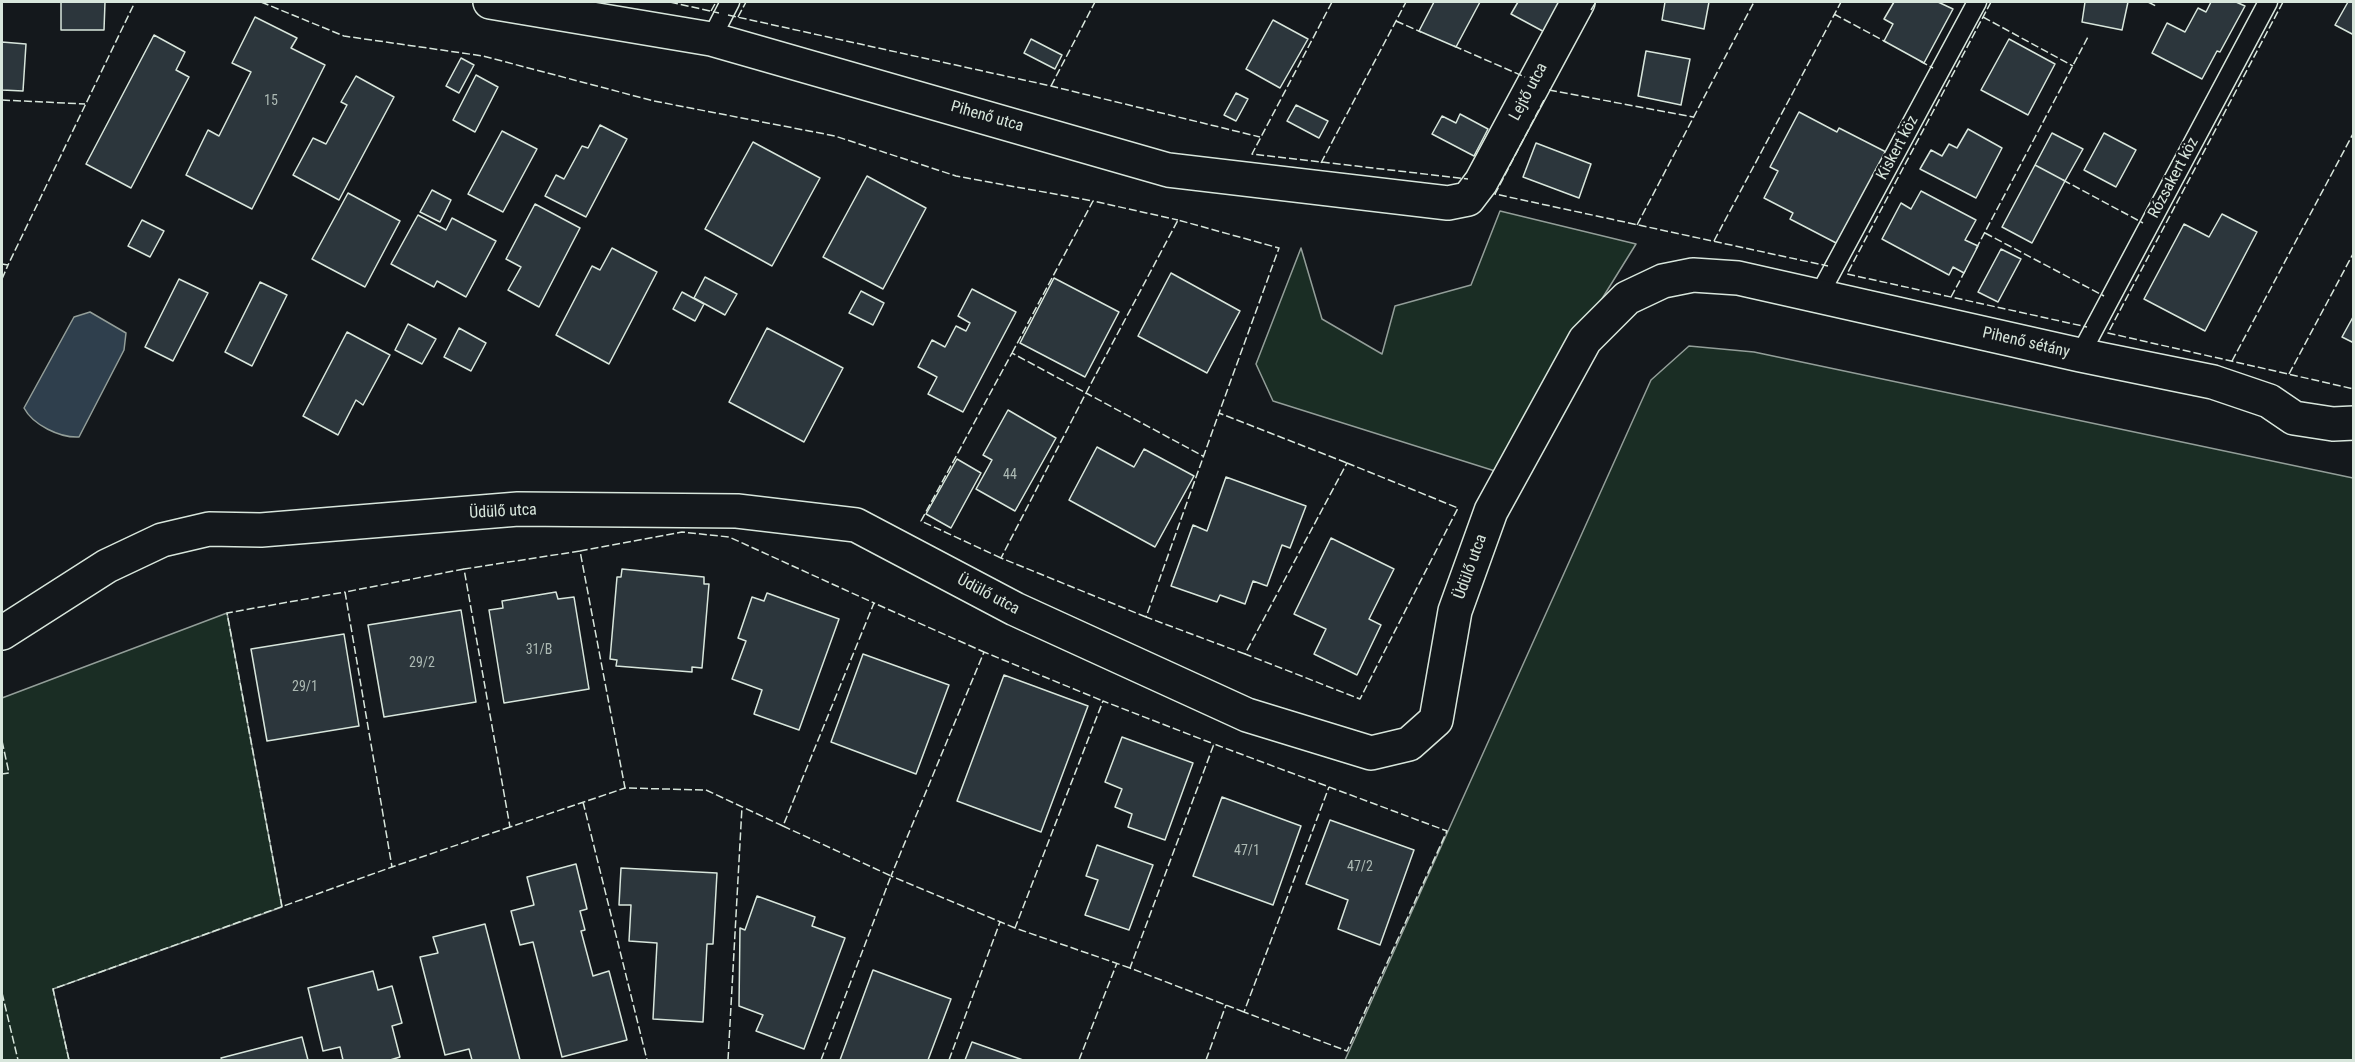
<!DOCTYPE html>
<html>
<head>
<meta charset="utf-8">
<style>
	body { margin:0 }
	#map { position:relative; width:2355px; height:1062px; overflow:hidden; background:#14181c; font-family:"Roboto Condensed",sans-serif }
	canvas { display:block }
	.frame { position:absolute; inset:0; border:3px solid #d8e6dc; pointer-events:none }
</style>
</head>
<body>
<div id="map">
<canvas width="2355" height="1062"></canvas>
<div class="frame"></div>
</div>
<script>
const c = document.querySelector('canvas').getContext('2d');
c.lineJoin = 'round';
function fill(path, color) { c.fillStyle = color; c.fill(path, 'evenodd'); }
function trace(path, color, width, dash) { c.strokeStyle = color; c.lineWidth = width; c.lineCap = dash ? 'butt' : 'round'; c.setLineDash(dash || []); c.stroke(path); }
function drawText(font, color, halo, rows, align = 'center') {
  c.font = font + ' "Roboto Condensed",sans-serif'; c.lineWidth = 4.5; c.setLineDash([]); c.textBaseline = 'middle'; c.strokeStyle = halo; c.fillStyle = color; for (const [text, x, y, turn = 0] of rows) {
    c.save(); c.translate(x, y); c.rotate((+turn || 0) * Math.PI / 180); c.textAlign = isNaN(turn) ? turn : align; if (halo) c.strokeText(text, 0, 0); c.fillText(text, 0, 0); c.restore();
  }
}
const green = new Path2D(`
	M1500,211L1636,244L1495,471L1273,401L1256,364L1301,248L1322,319L1382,354L1395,306L1471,285Z
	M1689,346L1754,352L2353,478V1060H1345L1651,380Z
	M227,613L282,907L53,989L69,1060H2V698Z`);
fill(green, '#1a2d24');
trace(green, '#939e99', 1.5);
const water = new Path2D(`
	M90,312L126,333L124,350L79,437C60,438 33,425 24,408L74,317Z`);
fill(water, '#2f3f4d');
trace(water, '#939e99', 1.5);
const building = new Path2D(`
	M61,2H105L104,30H61Z
	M1434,2H1480L1456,47L1419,31Z
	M1518,2H1567L1550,35L1511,14Z
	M1665,2H1709L1704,29L1662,20Z
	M1894,2H1938L1953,9L1924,63L1884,41L1893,24L1884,19Z
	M2085,2H2128L2122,30L2082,22Z
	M2211,2H2236L2245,6L2220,52L2217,51L2202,79L2152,53L2167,23L2185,32L2198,8L2206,12Z
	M2348,2H2354V35L2335,25Z
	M255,17L297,38L291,48L325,65L252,209L186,175L208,130L219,136L251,72L232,63Z
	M1273,20L1308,39L1280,88L1246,69Z
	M154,35L185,52L176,70L189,77L131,188L86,164Z
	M1031,39L1062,55L1055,69L1024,53Z
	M2009,39L2055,64L2028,115L1981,90Z
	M2,42L26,44L23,91L2,90Z
	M1646,51L1690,59L1681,105L1638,96Z
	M461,58L474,65L459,93L446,86Z
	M476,75L498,87L475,132L453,120Z
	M356,76L394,97L339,200L293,175L313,138L326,144L347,105L341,102Z
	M1236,93L1248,99L1236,121L1224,115Z
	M1296,105L1328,121L1319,138L1287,121Z
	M1799,112L1837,132L1839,128L1888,153L1840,245L1790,219L1793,213L1764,198L1778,171L1770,167Z
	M1460,114L1488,129L1474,156L1432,134L1442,116L1456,123Z
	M600,125L627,139L586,217L545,196L556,175L564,179L582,146L588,148Z
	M1968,129L2002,148L1976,198L1920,169L1931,150L1942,156L1949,144L1957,148Z
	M502,131L537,149L503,212L468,194Z
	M2052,133L2083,149L2065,181L2035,165Z
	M2104,133L2136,150L2116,187L2084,170Z
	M753,142L820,178L772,266L705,229Z
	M1536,143L1591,164L1579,198L1523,177Z
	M2035,165L2065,181L2032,243L2002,227Z
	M867,176L926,208L883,289L823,257Z
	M432,190L451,200L440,222L420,212Z
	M1921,191L1976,220L1965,240L1978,246L1964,273L1953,267L1949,275L1882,239L1901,203L1911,209Z
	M348,193L400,221L365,287L312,259Z
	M535,204L580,228L539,307L508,290L521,267L506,259Z
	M2222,214L2257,232L2205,331L2144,299L2184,224L2209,237Z
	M418,215L446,230L452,218L496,241L466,297L437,281L434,287L391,264Z
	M142,220L164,231L150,257L128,246Z
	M612,248L657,272L609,364L556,335L592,266L600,270Z
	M2001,249L2021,259L1998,302L1978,292Z
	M1171,273L1240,311L1207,373L1138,336Z
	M705,277L737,294L725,315L694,298Z
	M1054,278L1119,312L1085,377L1020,343Z
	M179,279L208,293L173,361L145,347Z
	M260,282L287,295L252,366L225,352Z
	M972,289L1016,312L963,412L928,394L937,377L918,367L932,340L945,347L956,326L966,331L970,323L958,316Z
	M861,291L884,303L873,325L849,313Z
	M682,292L704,304L695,321L673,309Z
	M2353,317H2354V343L2342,337Z
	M408,324L436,339L422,364L395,350Z
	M459,328L486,343L471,371L444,357Z
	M767,328L843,368L804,442L729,402Z
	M347,332L390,355L363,405L356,400L338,435L303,416Z
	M1008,410L1056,438L1015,511L976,489L992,460L983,455Z
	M1097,447L1134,467L1144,449L1194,476L1155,547L1069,500Z
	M957,459L981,473L951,528L926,514Z
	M1226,477L1306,506L1290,548L1282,545L1267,586L1253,581L1245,604L1220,595L1217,602L1171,586L1193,525L1207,531Z
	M1331,538L1394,569L1369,619L1381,625L1357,675L1314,654L1326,629L1294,614Z
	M622,569L704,577V584H709L702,668L692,667V672L616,666L617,660L610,659L617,577H621Z
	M556,592L558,599L574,597L589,689L504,703L489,610L503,608L502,601Z
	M767,593L839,619L799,730L754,714L762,690L732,679L746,641L738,638L752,597L764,601Z
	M461,610L476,702L384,717L368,625Z
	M344,634L359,726L267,741L251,649Z
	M863,654L949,685L916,774L831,742Z
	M1004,675L1088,706L1041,832L957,801Z
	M1122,737L1193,763L1165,840L1128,827L1132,814L1115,807L1122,789L1105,782Z
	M1222,797L1301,826L1273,905L1193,876Z
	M1330,820L1414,850L1380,945L1338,929L1348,900L1306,884Z
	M1097,845L1153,865L1129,930L1085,915L1098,880L1086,876Z
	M576,864L587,909L580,911L585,930L581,931L593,976L609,971L627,1040L562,1057L533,942L520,945L511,911L534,905L527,877Z
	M621,868L717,873L713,944H707L703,1022L653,1019L657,943L629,941L631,905H619Z
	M757,896L815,917L812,926L845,938L804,1049L756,1031L763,1015L739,1006L740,928L745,930Z
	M485,924L520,1060H472L469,1049L445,1055L420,957L438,953L433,937Z
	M873,970L951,999L928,1060H840Z
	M373,971L378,990L392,986L402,1023L392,1026L400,1057L390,1060H343L340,1047L323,1051L308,988Z
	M302,1037L308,1060H222L221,1058Z
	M972,1042L1023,1060H965Z`);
fill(building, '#2c363c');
trace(building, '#d8e6dc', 1.5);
const service = new Path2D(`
	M711,39L730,2
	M1819,295L1977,2
	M2080,355L2268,2`);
const minor = new Path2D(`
	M490,2L711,39L1168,170L1448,203L1468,199L1481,182L1578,2
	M2,633L107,566L162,540L209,529L261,530L518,509L737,511L856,525L1015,609L1247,715L1371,753L1409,744L1436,720L1455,611L1491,511L1585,340L1627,298L1663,281L1693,275L1738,278L2080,355L2213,382L2269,401L2294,418L2333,424L2354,423`);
trace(service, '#d8e6dc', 21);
trace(minor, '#d8e6dc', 36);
trace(service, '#14181c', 18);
trace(minor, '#14181c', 33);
trace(new Path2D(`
	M261,2L344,36L483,56L654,101L835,136L956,176L1093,201
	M670,2L719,13
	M1332,2L1252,154L1468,179
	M1991,2L1847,274L2087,327
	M2148,2L2156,6
	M2283,2L2108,333L2354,389
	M1591,10L1596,2
	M711,11L716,2
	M1834,14L1886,42
	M728,15L1051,86L1260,137
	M738,17L746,2
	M1983,17L2073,66
	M1396,21L1421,32
	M1454,46L1525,77
	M1920,61L1933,68
	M1051,86L1095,2
	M1549,90L1693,117
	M2,100L85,104
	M1544,100L1495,194L1828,266
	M1321,163L1406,2
	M2063,180L2143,223
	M1637,225L1754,2
	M1985,233L2104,296
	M1714,241L1841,2
	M1976,249L2089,35
	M2,264L8,265L135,2
	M2,279L8,265
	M1951,297L1965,271
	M1012,353L1093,201L1178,220
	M2232,361L2354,132
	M2289,374L2354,252
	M1347,463L1458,508L1360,699L1245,654Z
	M580,551L464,569L510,827L625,788
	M1001,558L921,521L1012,353L1086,393L1178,220L1279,248L1219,413
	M464,569L345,592L392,867L510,827
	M1146,617L1001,558L1086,393L1203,456
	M1245,654L1146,617L1219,413L1347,463
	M2,741L9,773L2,774
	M583,802L647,1060
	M783,826L706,790L625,788L580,551L682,532L729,537L874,603
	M282,907L227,613L345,592
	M1015,928L891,876L984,652L1103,701
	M1130,968L1015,928L1103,701L1214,744
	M2,993L18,1060
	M1244,1012L1130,968L1214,744L1447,831L1347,1051L1244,1012L1329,787
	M69,1060L53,989L392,867
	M728,1060L742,807
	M821,1060L891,876L783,826L874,603L984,652
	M949,1060L1000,922
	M1079,1060L1117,963
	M1206,1060L1226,1005`), '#d8e6dc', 1.5, [8, 3]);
drawText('14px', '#adbab4', null, [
	["15",271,101],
	["44",1010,475],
	["31/B",539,650],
	["29/2",422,663],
	["29/1",305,687],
	["47/1",1247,851],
	["47/2",1360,867]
]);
drawText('16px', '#d8e6dc', '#14181c', [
	["Lejtő utca",1529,92,-62],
	["Pihenő utca",987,117,16],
	["Kiskert köz",1898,148,-62],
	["Rózsakert köz",2174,178,-62],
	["Pihenő sétány",2026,343,13],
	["Üdülő utca",503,512,-3],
	["Üdülő utca",1471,567,-70],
	["Üdülő utca",988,595,28]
]);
</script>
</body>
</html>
